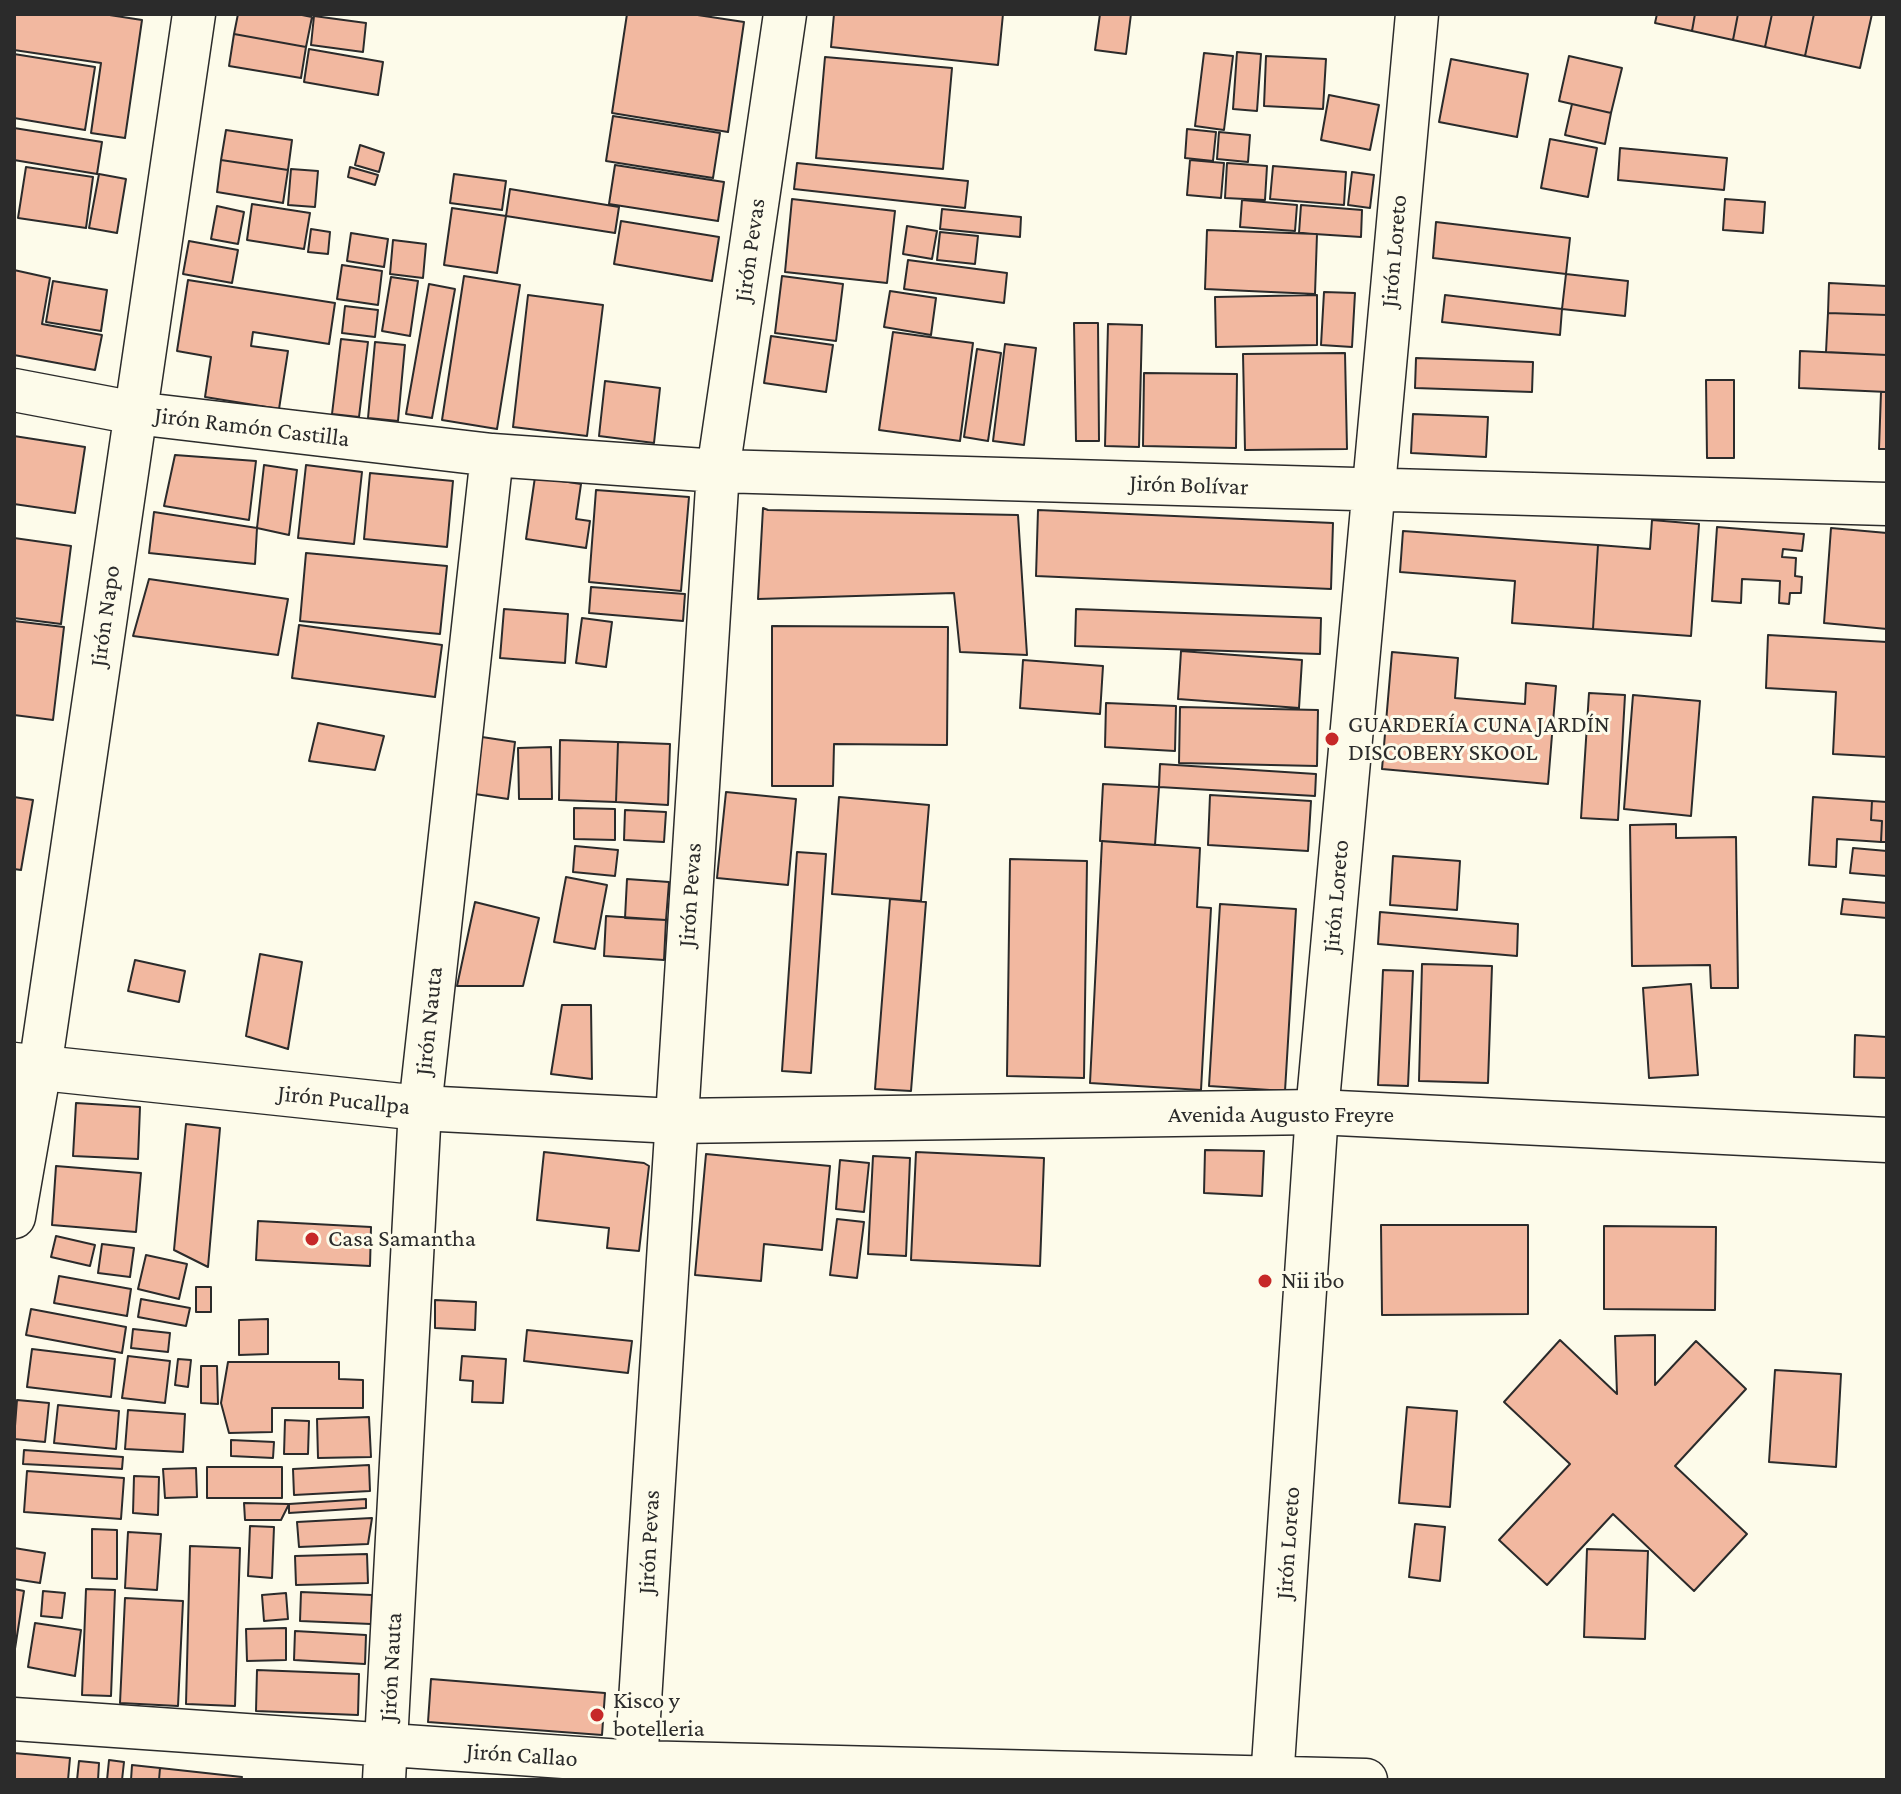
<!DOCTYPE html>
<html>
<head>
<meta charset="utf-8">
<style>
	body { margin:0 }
	#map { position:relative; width:1901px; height:1794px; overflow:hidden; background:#fdfbea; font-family:"Crimson Pro",serif }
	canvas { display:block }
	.frame { position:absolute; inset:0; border:16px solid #2b2b2b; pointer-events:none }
</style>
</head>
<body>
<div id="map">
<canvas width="1901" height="1794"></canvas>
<div class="frame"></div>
</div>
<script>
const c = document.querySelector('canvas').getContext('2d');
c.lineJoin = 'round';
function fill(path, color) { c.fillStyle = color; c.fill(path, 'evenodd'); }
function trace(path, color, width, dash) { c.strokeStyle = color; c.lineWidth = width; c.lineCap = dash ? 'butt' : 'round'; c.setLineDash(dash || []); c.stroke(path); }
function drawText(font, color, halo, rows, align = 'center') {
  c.font = font + ' "Crimson Pro",serif'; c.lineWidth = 6; c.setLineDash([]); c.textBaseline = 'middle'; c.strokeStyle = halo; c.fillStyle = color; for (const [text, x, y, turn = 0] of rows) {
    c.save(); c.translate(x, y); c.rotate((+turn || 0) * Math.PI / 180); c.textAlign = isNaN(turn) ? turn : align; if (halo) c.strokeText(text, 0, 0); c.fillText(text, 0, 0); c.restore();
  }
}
const building = new Path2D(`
	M14,14H103L142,20L125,138L91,133L101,63L14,50Z
	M238,14H297L312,17L306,47L234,34Z
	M627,14H691L744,22L728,132L612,113Z
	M834,14H1003L998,65L831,47Z
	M1100,14H1131L1126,54L1095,50Z
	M1657,14H1695L1692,31L1655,23Z
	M1695,14H1738L1733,40L1692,31Z
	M1738,14H1772L1765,47L1733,40Z
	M1772,14H1814L1805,56L1765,47Z
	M1814,14H1872L1860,68L1805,56Z
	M314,16L366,23L363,52L311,45Z
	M234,34L306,47L301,78L229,66Z
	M309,49L383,62L378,95L304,82Z
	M1237,52L1261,54L1257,111L1233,109Z
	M1204,53L1233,56L1224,130L1195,126Z
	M14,54L95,67L85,130L14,118Z
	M1266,56L1326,59L1323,109L1264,106Z
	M1569,56L1622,68L1611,113L1559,101Z
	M825,57L952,68L943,169L816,158Z
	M1451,59L1528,74L1517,137L1439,122Z
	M1329,95L1379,105L1370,150L1321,140Z
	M1572,104L1611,113L1605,144L1565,135Z
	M613,116L720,133L713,178L606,161Z
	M14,128L102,142L97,174L14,160Z
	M1187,129L1216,132L1213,161L1185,158Z
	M226,130L292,140L288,170L221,160Z
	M1219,132L1250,135L1248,162L1217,159Z
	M1550,139L1597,148L1588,197L1541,188Z
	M360,145L384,153L379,172L355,165Z
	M1620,148L1727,158L1724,190L1618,180Z
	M221,160L288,170L283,203L217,192Z
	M1190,160L1224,163L1221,198L1187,195Z
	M797,163L968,181L965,208L794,189Z
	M1227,163L1267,166L1265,200L1225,198Z
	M615,165L724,182L718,221L609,204Z
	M1273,166L1346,172L1344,205L1270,199Z
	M26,167L93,177L86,228L18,218Z
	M350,167L378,175L375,185L348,177Z
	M291,169L318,171L315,207L288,205Z
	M1352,172L1374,175L1370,208L1348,205Z
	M99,174L126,179L117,233L89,228Z
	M454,174L506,181L502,210L450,203Z
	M510,189L619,207L615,233L506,216Z
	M792,199L895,211L887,283L785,272Z
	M1725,199L1765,202L1763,233L1723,230Z
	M1242,200L1297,205L1295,231L1240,227Z
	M252,204L310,213L304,249L247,240Z
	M1301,205L1362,210L1361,237L1299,233Z
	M217,206L244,212L238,244L211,239Z
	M452,208L506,216L497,273L444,265Z
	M942,209L1021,217L1020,237L940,229Z
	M621,221L719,237L712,281L614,264Z
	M1436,222L1570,238L1566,274L1433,258Z
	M907,226L937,231L932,259L903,254Z
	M311,229L330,232L328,254L308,252Z
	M1207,230L1317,234L1315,294L1205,289Z
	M940,232L978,236L975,264L937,260Z
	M351,233L388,239L384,267L347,261Z
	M393,240L426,244L423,278L390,274Z
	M189,241L238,250L232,283L183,274Z
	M908,260L1007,273L1004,303L904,289Z
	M342,265L382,271L378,305L337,299Z
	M14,270L50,278L42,324L102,335L95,370L14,355Z
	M1566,274L1628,281L1625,316L1562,309Z
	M464,276L520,285L497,429L442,420Z
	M782,276L843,284L836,341L775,333Z
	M391,277L418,281L410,336L382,331Z
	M188,280L335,303L329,344L253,332L251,346L288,351L279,409L205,397L211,357L177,351Z
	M53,281L107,290L101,331L46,322Z
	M1829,283L1887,286V315L1828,313Z
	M429,284L455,289L432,418L406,414Z
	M890,291L936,298L931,335L884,327Z
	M1324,292L1355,293L1352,347L1321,345Z
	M528,295L603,305L587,436L513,427Z
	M1317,295V345L1216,347L1215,297Z
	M1445,295L1562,309L1560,335L1442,322Z
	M345,306L378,310L375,337L342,333Z
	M1828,313L1887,315V355L1826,352Z
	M1074,323H1098L1099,441H1076Z
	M1108,324L1142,325L1139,447L1105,446Z
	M893,332L973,343L960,441L879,430Z
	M771,336L833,345L826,392L764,383Z
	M341,339L368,342L359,417L332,414Z
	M375,342L405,345L398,421L368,418Z
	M1005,344L1036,348L1024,445L993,441Z
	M977,349L1001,353L988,441L964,437Z
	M1800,351L1887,355V392L1799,388Z
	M1345,353L1347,449L1245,450L1243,354Z
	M1416,358L1533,362L1532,392L1415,388Z
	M1144,373L1237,374L1236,448L1143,446Z
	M1706,380H1734V458H1707Z
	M605,381L660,388L654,443L599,436Z
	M1881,392H1887V449H1879Z
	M1413,414L1488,417L1486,457L1411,453Z
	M14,436L85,447L75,513L14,504Z
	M175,455L256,461L249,520L164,506Z
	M264,465L297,470L289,535L257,528Z
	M306,465L362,472L354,544L298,538Z
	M370,473L453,481L447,547L364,539Z
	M535,477L581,484L576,519L590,521L586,548L526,539Z
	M596,490L689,497L681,591L589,582Z
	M763,508L768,510L1018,515L1027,655L960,652L954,593L758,599Z
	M1038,510L1333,523L1331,589L1036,576Z
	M154,512L257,528L255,564L149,553Z
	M1652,520L1699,524L1691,636L1593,629L1598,545L1650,549Z
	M1717,527L1804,534L1802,551L1783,549L1782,557L1796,558L1795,576L1802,577L1801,593H1790L1789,604L1779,603L1780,581L1742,579L1741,603L1712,601Z
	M1831,528L1887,533V629L1824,623Z
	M1403,531L1598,545L1593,629L1512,623L1515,581L1400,572Z
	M14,538L71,546L61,624L14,618Z
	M306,553L447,566L440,634L300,621Z
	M149,579L288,599L278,655L133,636Z
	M591,587L685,594L683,621L589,613Z
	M504,609L568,614L565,663L500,658Z
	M1076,609L1321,618L1320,654L1075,646Z
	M582,618L612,622L606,667L576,663Z
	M14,621L64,627L53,720L14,715Z
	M299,625L442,645L435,697L292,678Z
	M772,626L948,627L947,745L834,744L833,786H772Z
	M1768,635L1887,642V757L1833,754L1836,692L1766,688Z
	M1181,651L1302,660L1299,708L1178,699Z
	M1392,652L1458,658L1455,698L1525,704L1526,683L1556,686L1548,784L1382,769Z
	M1023,660L1103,666L1100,714L1020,708Z
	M1589,693L1625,695L1618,820L1581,818Z
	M1633,695L1700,701L1691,816L1624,809Z
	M1106,703L1176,706L1175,751L1105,747Z
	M1180,707L1318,710L1317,766L1179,763Z
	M318,723L384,736L375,770L309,761Z
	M482,737L515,742L508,799L475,794Z
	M560,740L618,742L616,802L559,800Z
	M618,742L670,744L668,805L616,802Z
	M551,747L552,799H519L518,748Z
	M1160,764L1316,774L1315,796L1159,787Z
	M1103,784L1159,787L1155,845L1100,841Z
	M726,792L796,799L788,885L717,878Z
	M1210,795L1311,801L1308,851L1208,845Z
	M14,797L33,800L21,870L14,869Z
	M839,797L929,805L921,901L832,894Z
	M1813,797L1872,801L1871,820L1882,821L1881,842L1837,839L1836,867L1809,865Z
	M1872,801L1887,802V842H1881L1882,821L1871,820Z
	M574,808L615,809V840L574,839Z
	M625,810L666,812L664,842L624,840Z
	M1676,824V838L1736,837L1738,988H1711L1710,965L1632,966L1630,825Z
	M1102,841L1200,848L1197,907L1211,908L1201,1090L1090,1083Z
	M575,846L618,850L615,876L573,872Z
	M1853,848L1887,851V876L1850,873Z
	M797,852L826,854L811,1073L782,1071Z
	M1393,856L1460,861L1457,910L1390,905Z
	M1010,859L1087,861L1084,1078L1007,1076Z
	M566,877L607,885L595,949L554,942Z
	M627,879L669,882L666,920L625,918Z
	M890,899L926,902L911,1091L875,1089Z
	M1843,899L1887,903V918L1841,914Z
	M475,902L539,918L523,986H457Z
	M1220,904L1296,909L1285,1091L1209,1086Z
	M1380,912L1518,924L1517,956L1378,944Z
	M606,916L666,920L664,960L604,956Z
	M260,954L302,962L288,1049L246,1036Z
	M135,960L185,971L179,1002L128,991Z
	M1422,964L1492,966L1488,1083L1419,1081Z
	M1383,970L1413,971L1408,1086L1378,1085Z
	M1691,984L1698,1075L1649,1078L1643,988Z
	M562,1005H591L592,1079L551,1074Z
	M1855,1035L1887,1037V1078L1854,1077Z
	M76,1103L140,1107L138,1159L73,1156Z
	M186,1124L220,1128L208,1267L174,1250Z
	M1205,1150L1264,1151L1262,1196L1204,1193Z
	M544,1152L644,1163L649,1166L639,1251L607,1248L609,1228L537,1220Z
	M916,1152L1044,1158L1040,1266L911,1260Z
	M706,1154L830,1166L822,1250L764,1244L761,1281L695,1275Z
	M873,1156L910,1158L906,1256L868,1254Z
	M840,1160L869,1163L864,1212L836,1209Z
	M56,1166L141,1173L136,1232L52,1225Z
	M837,1219L864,1222L857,1278L830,1275Z
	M258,1221L371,1227L370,1266L256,1260Z
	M1381,1225H1528V1314L1382,1315Z
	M1604,1226L1716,1227L1715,1310L1604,1309Z
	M56,1236L95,1245L90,1266L51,1257Z
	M102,1244L134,1248L130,1277L98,1273Z
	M146,1255L187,1264L179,1299L138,1289Z
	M59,1276L131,1289L127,1316L54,1303Z
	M196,1287H211V1312H196Z
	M141,1299L190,1308L186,1326L138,1317Z
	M435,1300L476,1302L475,1330L435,1328Z
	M31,1309L126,1327L122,1353L26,1335Z
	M268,1319V1354L239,1355V1320Z
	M133,1329L170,1333L168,1352L131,1348Z
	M527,1330L632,1341L628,1373L524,1361Z
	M1655,1335V1385L1696,1341L1746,1389L1675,1466L1747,1534L1694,1591L1613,1514L1547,1585L1499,1540L1570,1464L1504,1402L1560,1340L1617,1394L1615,1336Z
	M32,1349L115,1359L111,1397L27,1387Z
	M128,1356L170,1361L165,1403L122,1398Z
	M462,1356L506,1359L503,1403L472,1402L473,1381L460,1380Z
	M178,1359L191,1360L188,1387L175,1385Z
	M228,1362H339V1379L363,1380V1408H272V1432L229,1433L221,1403Z
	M201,1366H217L218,1404L201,1403Z
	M1775,1370L1841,1374L1836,1467L1769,1462Z
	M17,1400L49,1403L45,1442L14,1439Z
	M58,1405L119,1411L116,1449L54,1443Z
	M1407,1407L1457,1411L1450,1507L1399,1503Z
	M128,1410L185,1414L183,1452L125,1449Z
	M369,1417L371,1457L318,1458L317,1419Z
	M285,1420L309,1421L308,1454H284Z
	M231,1440L274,1442L273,1458L231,1456Z
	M24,1450L123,1457L122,1469L23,1464Z
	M369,1465L370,1491L294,1495L293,1469Z
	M207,1467H282V1498H207Z
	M196,1468L197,1497L165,1498L163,1469Z
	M27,1471L124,1478L121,1519L24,1512Z
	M134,1476L159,1477L158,1515L133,1513Z
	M366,1499V1508L289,1513V1504Z
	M244,1503L289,1504L281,1520H245Z
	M372,1518L368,1544L299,1547L297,1522Z
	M1415,1524L1445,1527L1440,1581L1409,1577Z
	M250,1526L274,1527L272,1578L248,1576Z
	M92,1529L117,1530V1579L92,1578Z
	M128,1532L161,1534L157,1590L125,1588Z
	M190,1546L240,1548L235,1706L186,1704Z
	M14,1548L45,1553L40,1583L14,1579Z
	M1587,1549L1648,1551L1645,1639L1584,1637Z
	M367,1554L368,1583L296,1585L295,1556Z
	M14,1589L24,1591L14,1655Z
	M86,1589L115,1590L111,1696L82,1695Z
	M43,1591L65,1593L62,1618L41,1616Z
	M301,1592L372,1595L371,1624L300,1621Z
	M286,1593L288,1619L264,1621L262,1595Z
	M125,1598L183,1601L178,1706L120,1703Z
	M35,1623L81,1630L75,1676L28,1667Z
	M286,1628V1660L247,1661L246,1629Z
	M295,1631L366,1635L365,1664L294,1660Z
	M257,1670L359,1674L358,1715L256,1711Z
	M431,1679L605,1693L602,1735L428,1722Z
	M14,1753L70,1758L68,1780H14Z
	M109,1760L124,1762L122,1780H107Z
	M79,1761L99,1763L98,1780H77Z
	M132,1765L160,1768L159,1780H131Z
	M160,1768L242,1777L241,1780H159Z`);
fill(building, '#f2b8a0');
trace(building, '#2b2b2b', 2);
const minor = new Path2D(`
	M14,390L135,413L492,455L718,471L1887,504
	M14,1217L40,1068L194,14
	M14,1719L636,1762L1366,1780
	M384,1780L420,1108L492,455
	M635,1780L718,471L785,14
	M1272,1780L1317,1112L1417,14`);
const major = new Path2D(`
	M14,1065L420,1108L675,1121L1317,1112L1887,1140`);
trace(minor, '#2b2b2b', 45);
trace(major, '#2b2b2b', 47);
trace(minor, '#fdfbea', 42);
trace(major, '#fdfbea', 44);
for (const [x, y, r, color] of [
	[1332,739,8,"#c62828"],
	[312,1239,8,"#c62828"],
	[1265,1281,8,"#c62828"],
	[597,1715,8,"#c62828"]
]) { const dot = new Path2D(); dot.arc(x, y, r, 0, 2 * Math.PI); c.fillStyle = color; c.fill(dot); trace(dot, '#fdfbea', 3); }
drawText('24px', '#2b2b2b', '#fdfbea', [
	["Jirón Pevas",750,250,-82],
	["Jirón Loreto",1394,251,-85],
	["Jirón Ramón Castilla",252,427,7],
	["Jirón Bolívar",1189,485,2],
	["Jirón Napo",105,616,-82],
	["Jirón Pevas",690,895,-86],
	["Jirón Loreto",1336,896,-85],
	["Jirón Nauta",429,1021,-84],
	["Jirón Pucallpa",344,1100,6],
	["Avenida Augusto Freyre",1281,1115],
	["Jirón Pevas",649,1542,-87],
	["Jirón Loreto",1288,1543,-86],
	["Jirón Nauta",391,1667,-87],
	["Jirón Callao",522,1755,4]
]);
drawText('24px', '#2b2b2b', '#fdfbea', [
	["GUARDERÍA CUNA JARDÍN",1348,725],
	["DISCOBERY SKOOL",1348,753],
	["Casa Samantha",328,1239],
	["Nii ibo",1281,1281],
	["Kisco y",613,1701],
	["botelleria",613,1729]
], 'left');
</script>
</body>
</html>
